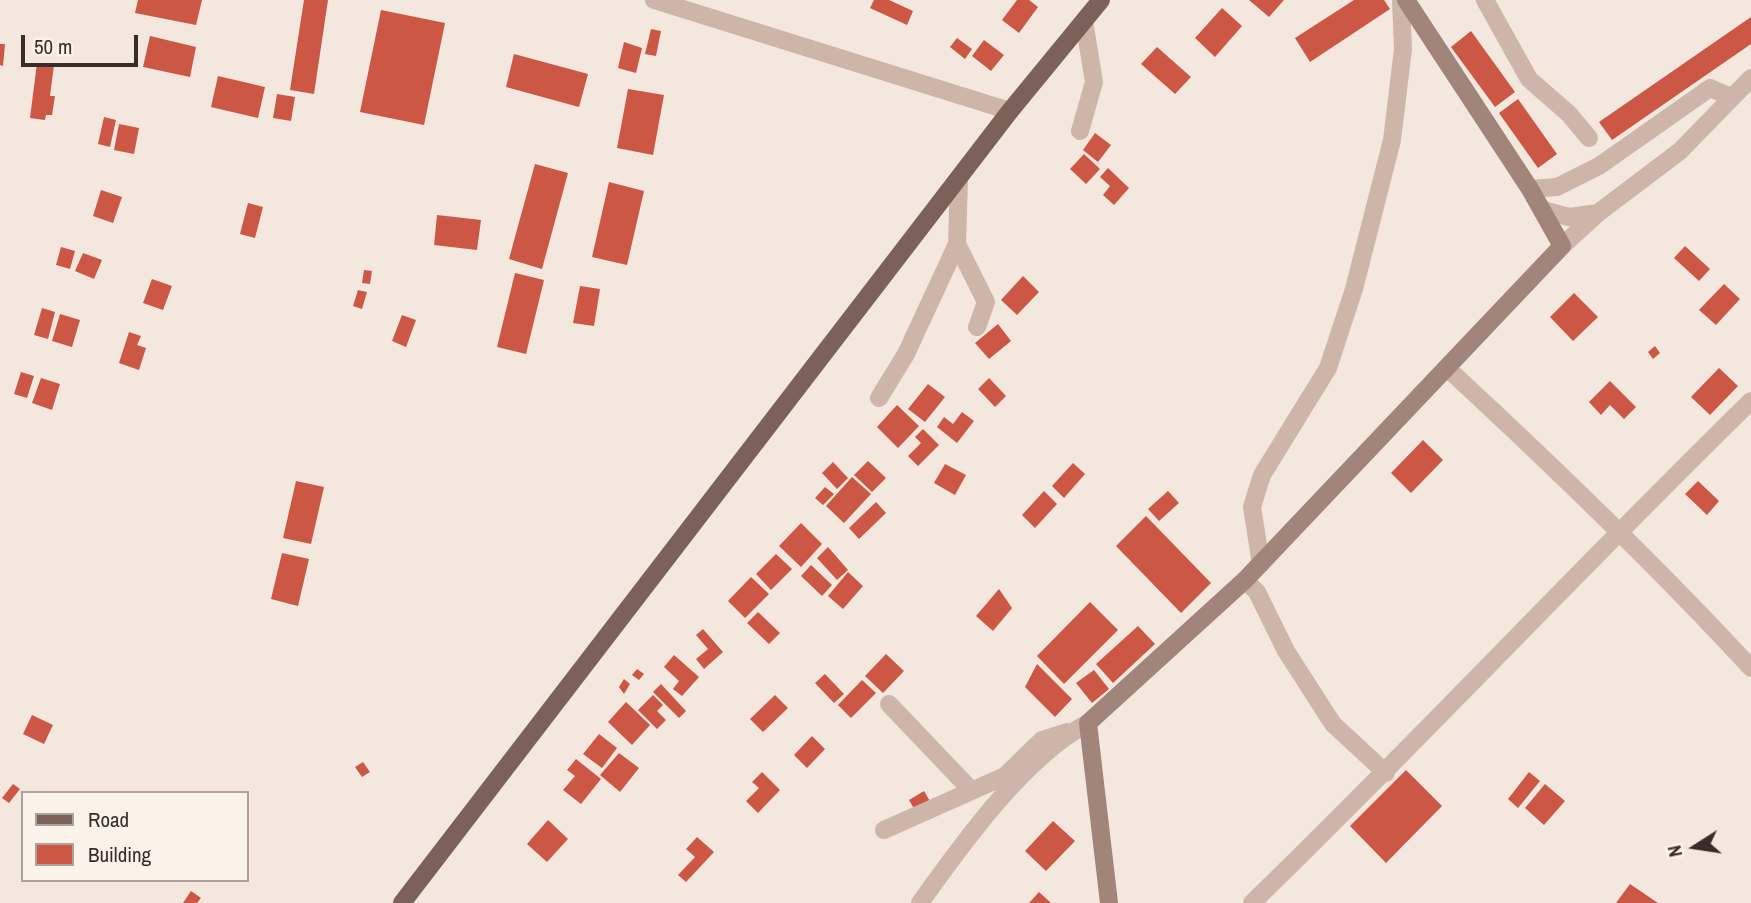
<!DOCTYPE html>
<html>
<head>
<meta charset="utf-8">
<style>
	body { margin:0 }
	#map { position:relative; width:1751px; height:903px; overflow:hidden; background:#f4e7de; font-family:"Archivo Narrow",sans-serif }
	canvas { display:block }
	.legend { position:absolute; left:21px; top:791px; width:228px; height:91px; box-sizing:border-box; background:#fbf2ea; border:2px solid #ada39d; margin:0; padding:9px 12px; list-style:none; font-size:21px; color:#392c29 }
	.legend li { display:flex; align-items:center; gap:14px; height:35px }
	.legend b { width:35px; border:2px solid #ada39d }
	.north { position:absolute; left:1660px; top:812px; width:70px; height:70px; -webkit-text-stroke:5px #fbf2ea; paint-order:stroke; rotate:258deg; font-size:19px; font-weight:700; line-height:28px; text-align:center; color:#392c29 }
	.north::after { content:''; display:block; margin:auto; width:24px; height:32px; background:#392c29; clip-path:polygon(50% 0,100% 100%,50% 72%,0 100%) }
	.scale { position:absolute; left:21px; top:35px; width:117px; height:32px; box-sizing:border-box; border:4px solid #392c29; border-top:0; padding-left:9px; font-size:21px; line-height:24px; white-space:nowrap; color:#392c29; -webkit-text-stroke:5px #fbf2ea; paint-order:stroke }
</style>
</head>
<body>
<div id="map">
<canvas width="1751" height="903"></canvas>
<ul class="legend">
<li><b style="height:9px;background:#7c6159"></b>Road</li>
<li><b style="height:19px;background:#cb5744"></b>Building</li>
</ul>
<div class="north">N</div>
<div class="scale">50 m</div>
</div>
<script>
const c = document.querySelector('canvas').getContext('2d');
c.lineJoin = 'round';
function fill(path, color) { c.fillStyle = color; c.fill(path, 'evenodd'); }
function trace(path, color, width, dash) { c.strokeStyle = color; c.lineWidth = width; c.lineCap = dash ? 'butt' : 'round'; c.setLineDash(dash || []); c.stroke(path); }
fill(new Path2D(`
	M138,0H202L196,25L135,13Z
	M304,0H328L314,94L290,90Z
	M874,0H889L913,11L907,25L870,8Z
	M1017,0H1029L1038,7L1019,33L1002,20Z
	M1249,0H1284L1269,17Z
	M1354,0H1384L1390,9L1310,62L1295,38Z
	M1222,8L1242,26L1215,57L1195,38Z
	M381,10L445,23L424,125L360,112Z
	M1751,17V44L1612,140L1599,122Z
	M651,29L661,31L656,56L645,54Z
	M1471,31L1515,92L1495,107L1451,47Z
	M150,36L196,47L190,77L143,67Z
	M957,38L972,49L965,59L950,47Z
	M984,40L1004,55L991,71L972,56Z
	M624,42L642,48L636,73L618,68Z
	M0,44H5L3,66L0,65Z
	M1157,47L1191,77L1175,94L1141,64Z
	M514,54L588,74L579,107L506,87Z
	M37,63L54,65L50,96H55L52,115H46L45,120L30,118Z
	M218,76L265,87L258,118L211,107Z
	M628,89L664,95L653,155L617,148Z
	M277,94L295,97L291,121L273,118Z
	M1518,99L1557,154L1538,168L1499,113Z
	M104,117L116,120L110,147L98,144Z
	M119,124L139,128L134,154L114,150Z
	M1095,133L1111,145L1098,162L1083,150Z
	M1084,154L1100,169L1086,184L1070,169Z
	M535,164L568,173L542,269L509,259Z
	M1108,168L1129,188L1114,205L1103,195L1110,186L1100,177Z
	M609,182L644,191L627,265L592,257Z
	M101,190L122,197L113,223L93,216Z
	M248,203L263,207L255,238L240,234Z
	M437,215L481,220L477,250L434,245Z
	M1685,246L1710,269L1699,281L1674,258Z
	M61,247L75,251L70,269L56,265Z
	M83,253L102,260L94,279L75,271Z
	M364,270L372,271L370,284L362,283Z
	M515,273L544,280L526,354L497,347Z
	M1023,276L1039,292L1017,315L1001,300Z
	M152,279L172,286L163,310L143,303Z
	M1724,284L1740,299L1716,325L1699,310Z
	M580,286L600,289L594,326L573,323Z
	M358,290L367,292L362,309L353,306Z
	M1574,293L1598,317L1573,341L1550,317Z
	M42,308L55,312L48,339L34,335Z
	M60,314L80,320L72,347L52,341Z
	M402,315L416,320L406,347L392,341Z
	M998,324L1011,341L989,359L975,343Z
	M129,332L141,336L137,345L146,348L139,370L119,363Z
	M1655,346L1660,353L1653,359L1648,352Z
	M1719,368L1738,386L1710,415L1691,397Z
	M21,372L34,376L27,398L14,394Z
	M41,378L60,384L52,410L32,403Z
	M989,378L1006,396L995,407L978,389Z
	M1610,381L1636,407L1624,419L1610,405L1601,415L1589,402Z
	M928,384L945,397L925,422L908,409Z
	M897,405L919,426L898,448L877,427Z
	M962,412L974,421L957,443L937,427L944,417L953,424Z
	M923,429L939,445L918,466L908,456L921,443L915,437Z
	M1423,440L1443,460L1411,493L1391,473Z
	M868,461L886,478L872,492L854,475Z
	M833,462L848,478L837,489L822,473Z
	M1073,463L1085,474L1064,498L1052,486Z
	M945,464L966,475L955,495L934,483Z
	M852,477L871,494L844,523L826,506Z
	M296,481L324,487L311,544L283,538Z
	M1698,481L1719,501L1707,515L1685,494Z
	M825,487L834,494L823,505L815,498Z
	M1044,491L1057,504L1035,528L1022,515Z
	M1168,491L1179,503L1159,521L1148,509Z
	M876,502L886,513L859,539L849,528Z
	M1146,516L1211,583L1181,613L1116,546Z
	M801,523L822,544L801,567L779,546Z
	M828,547L848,570L837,580L817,558Z
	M282,553L309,559L298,606L271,599Z
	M776,554L792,569L771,590L756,574Z
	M811,565L832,585L822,596L801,576Z
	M848,572L863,586L843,609L828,596Z
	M751,577L769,594L745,618L728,601Z
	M999,589L1012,608L993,631L976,616Z
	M1090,602L1118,630L1064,684L1037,656Z
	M758,612L780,633L769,644L747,623Z
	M1138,626L1155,644L1113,683L1096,664Z
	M703,629L723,652L704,669L696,659L708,649L696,635Z
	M886,654L904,671L883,693L865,676Z
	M674,655L699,677L682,696L673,689L679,681L664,667Z
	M1037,664L1072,699L1055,717L1025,687Z
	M637,669L644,674L639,680L632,675Z
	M1094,670L1109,689L1092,703L1076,683Z
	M825,674L844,694L834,703L815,683Z
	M624,679L630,684L624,694L619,687Z
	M862,680L876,693L851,718L838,705Z
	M661,684L686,711L679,718L653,692Z
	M653,695L663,705L657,711L666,720L657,729L638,710Z
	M775,695L788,708L763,732L750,719Z
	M626,702L650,725L632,745L608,722Z
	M32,715L53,725L44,744L23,734Z
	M599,734L617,748L602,768L583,754Z
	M812,736L825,749L807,768L794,755Z
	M619,753L639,768L620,792L600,775Z
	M576,759L601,779L581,804L563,790L575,776L567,770Z
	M363,762L370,772L362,777L355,767Z
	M1406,770L1442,806L1386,863L1350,826Z
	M762,772L780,790L758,813L746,801L759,788L752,782Z
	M1529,772L1540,781L1518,808L1508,799Z
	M13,784L20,789L9,803L2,798Z
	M1545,784L1565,801L1544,825L1525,808Z
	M924,791L931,803L916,812L909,800Z
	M548,820L568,839L547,862L527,844Z
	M1053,821L1075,841L1046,871L1025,851Z
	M697,837L714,852L686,882L678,875L695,857L686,849Z
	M1630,884L1658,903H1616Z
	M191,891L201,898L197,903H183Z
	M1039,892L1051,903H1029Z`), '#cb5744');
trace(new Path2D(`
	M654,0L1010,111
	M1485,0L1529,79L1569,114L1589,138
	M1080,131L1094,82L1084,21
	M1530,189L1557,187L1599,166L1710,88L1731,97
	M1543,210L1569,217L1598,213
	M957,244L986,302L977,327
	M1562,246L1598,213L1680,151L1751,78
	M1447,368C1552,465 1654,563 1751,668
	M879,398L906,354L957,244L959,178
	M1261,564L1252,507L1262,475L1328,368L1354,289L1392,140L1403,49L1401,0
	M1245,580L1257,592L1286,651L1333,724L1386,773
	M889,704L971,790
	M884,830L1005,776L1042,740L1067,732
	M920,903C962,844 1024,757 1088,723
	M1252,903C1421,739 1582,566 1751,401`), '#cdb5a9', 18);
trace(new Path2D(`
	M1109,903L1088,723L1245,580L1562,246L1530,189L1406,0`), '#a1847a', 18);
trace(new Path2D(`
	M402,903L1010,111L1101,0`), '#7c6159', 18);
</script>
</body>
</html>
